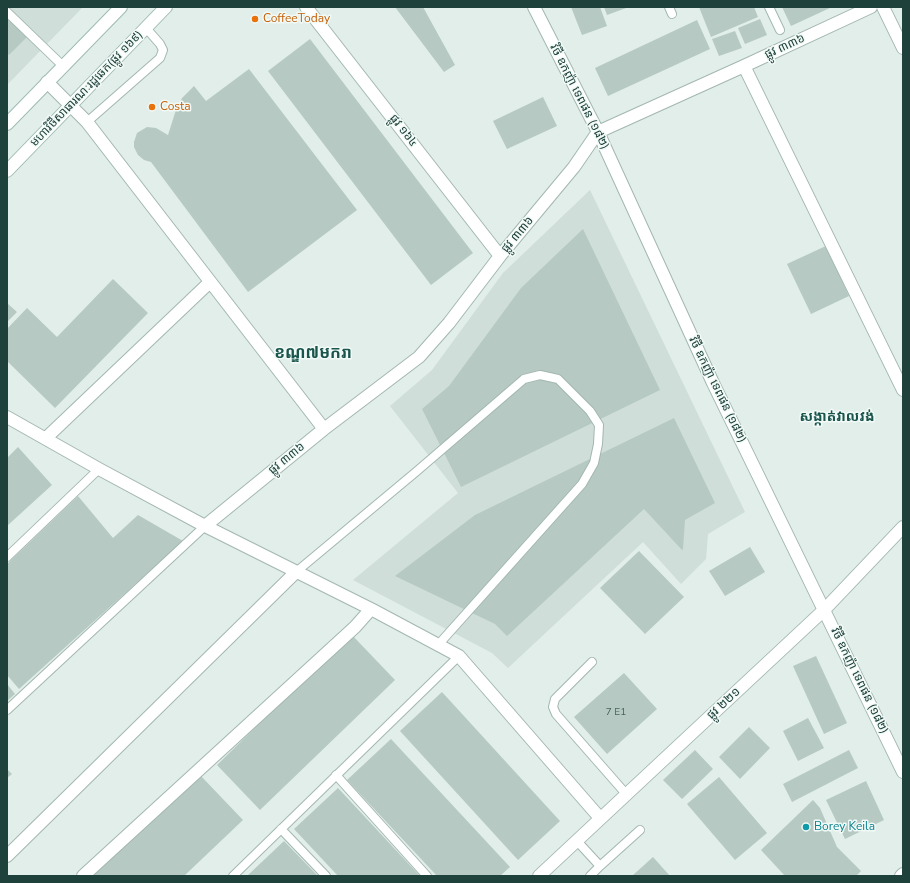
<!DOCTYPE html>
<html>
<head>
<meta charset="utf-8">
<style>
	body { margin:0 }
	#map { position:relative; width:910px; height:883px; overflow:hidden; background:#e1eee9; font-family:"Nunito Sans",sans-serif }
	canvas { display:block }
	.frame { position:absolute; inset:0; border:8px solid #1f413b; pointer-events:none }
</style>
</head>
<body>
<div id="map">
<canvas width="910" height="883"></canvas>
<div class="frame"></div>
</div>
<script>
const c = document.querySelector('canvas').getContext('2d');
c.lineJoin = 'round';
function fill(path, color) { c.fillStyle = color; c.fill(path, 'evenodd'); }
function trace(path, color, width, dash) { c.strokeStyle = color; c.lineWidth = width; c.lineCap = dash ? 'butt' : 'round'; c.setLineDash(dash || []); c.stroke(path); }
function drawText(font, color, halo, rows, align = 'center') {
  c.font = font + ' "Nunito Sans","Noto Sans Khmer",sans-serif'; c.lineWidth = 3; c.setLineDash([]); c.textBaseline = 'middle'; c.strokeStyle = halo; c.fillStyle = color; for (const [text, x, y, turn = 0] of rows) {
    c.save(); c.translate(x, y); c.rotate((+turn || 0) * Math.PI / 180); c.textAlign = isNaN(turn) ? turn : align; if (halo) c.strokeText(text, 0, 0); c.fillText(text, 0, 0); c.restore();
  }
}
fill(new Path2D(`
	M7,7H83L7,85Z
	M590,190L745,512L708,534L706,559L681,584L643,542L508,668L492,653L353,580L458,493L390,406L432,370L503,273Z`), '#cfded8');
fill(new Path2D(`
	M395,7H423L455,65L444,72Z
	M571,7H600L607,26L582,35Z
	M604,7H629L607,15Z
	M699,7H754L758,17L711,37Z
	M782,7H832L791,26Z
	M7,15L28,36L9,55L7,53Z
	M760,19L767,35L745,44L738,28Z
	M697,20L710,49L608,96L595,68Z
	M735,31L742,48L719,56L712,39Z
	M310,39L473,253L431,285L268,71Z
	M249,69L357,210L248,292L151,162L144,160L138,155L134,147V142L137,133L147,127L156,128L168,135L175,113L182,98L194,86L206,101Z
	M543,97L557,126L507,149L493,121Z
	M583,229L660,390L461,487L422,409L449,386L521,288Z
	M828,245L847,283L844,285L849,296L811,314L787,264Z
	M113,279L148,313L55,408L7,361V329L27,308L57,337Z
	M7,303L17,312L7,322Z
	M674,418L715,503L685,520L683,549L682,550L644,509L507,636L495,624L395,576L475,515Z
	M18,447L52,485L7,526V458Z
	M78,496L113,538L138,515L183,541L19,689L7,675V564Z
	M750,547L765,572L725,596L709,571Z
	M639,551L684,597L645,634L600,588Z
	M351,634L395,680L260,810L217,765Z
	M816,656L847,723L824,734L793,666Z
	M624,673L657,709L607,754L574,717Z
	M7,684L15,694L7,701Z
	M442,692L560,821L518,860L400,731Z
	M808,718L824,748L798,761L783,731Z
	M749,727L770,748L740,779L719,757Z
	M391,739L510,867L500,876H437L347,780Z
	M695,750L713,769L682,799L663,780Z
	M849,750L858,768L792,802L783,784Z
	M7,769L12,774L7,778Z
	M200,775L243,820L184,876H93Z
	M719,777L767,833L735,860L687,804Z
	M866,781L884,820L845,839L826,800Z
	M338,788L420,876H338L294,829Z
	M813,800L820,808L837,847L861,871L856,876H785L761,850Z
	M284,841L318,876H247Z
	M653,857L670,876H632Z`), '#b6c9c3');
const service = new Path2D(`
	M669,7L672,14
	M769,7L780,30
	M7,12L63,66
	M87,122L160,58L163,50L160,44L146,28
	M7,557L99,469
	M296,572L417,471L524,379L540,375L558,379L590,411L599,425L598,444L594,463L582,484L438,645
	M592,662L555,699L553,707L556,714L627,795
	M7,710L205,526
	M336,775L427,876
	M281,829L326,876
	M577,841L600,866L640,830
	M233,876L459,656
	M590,876L600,866`);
const minor = new Path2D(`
	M306,7L500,256
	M883,7L903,48
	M744,66L903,390
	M47,82L87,122L324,429
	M7,417L99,469L205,526L371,609L459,656L600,818
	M46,438L210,282
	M205,526L324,429L419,357L449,323L500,256L574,167L598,132L744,66L871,7
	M7,856L296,572
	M83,876L355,627L371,609
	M539,876L824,610L903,527
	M901,876L903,874`);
const tertiary = new Path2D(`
	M534,7L598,132L713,383L903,772`);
const secondary = new Path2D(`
	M7,124L121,7
	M7,171L166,7`);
trace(service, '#a3b7b1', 10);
trace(minor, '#a3b7b1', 14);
trace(tertiary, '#a3b7b1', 14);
trace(secondary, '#9ebbb3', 14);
trace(service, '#fff', 8);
trace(minor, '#fff', 12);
trace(tertiary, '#fff', 12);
trace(secondary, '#fff', 12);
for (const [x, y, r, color] of [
	[255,19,4,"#e8710a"],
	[152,107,4,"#e8710a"],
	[806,827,4,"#0f9aa8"]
]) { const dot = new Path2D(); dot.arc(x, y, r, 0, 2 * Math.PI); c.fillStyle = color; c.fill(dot); trace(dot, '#f2faf7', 1.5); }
drawText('10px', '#45635d', null, [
	["7 E1",616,713]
]);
drawText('12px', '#c56008', '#f2faf7', [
	["CoffeeToday",263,19],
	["Costa",160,107]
], 'left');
drawText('12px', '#1f413b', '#f2faf7', [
	["ផ្លូវ ៣៣៦",785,47,-25],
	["មហាវិថីសាធារណៈរដ្ឋឆេក(ផ្លូវ ១៦៩)",87,89,-46],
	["វិថី ឧកញ៉ា ទេពផន (១៨២)",579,97,63],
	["ផ្លូវ ១៦៤",403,131,52],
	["ផ្លូវ ៣៣៦",518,235,-50],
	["វិថី ឧកញ៉ា ទេពផន (១៨២)",717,390,64],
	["ផ្លូវ ៣៣៦",287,459,-39],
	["វិថី ឧកញ៉ា ទេពផន (១៨២)",859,681,64],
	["ផ្លូវ ២២១",724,704,-43]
]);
drawText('12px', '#0d838f', '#f2faf7', [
	["Borey Keila",814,827]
], 'left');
drawText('bold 14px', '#19554c', '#f2faf7', [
	["សង្កាត់វាលវង់",837,418]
]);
drawText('bold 16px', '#19554c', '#f2faf7', [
	["ខណ្ឌ៧មករា",313,354]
]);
</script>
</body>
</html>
